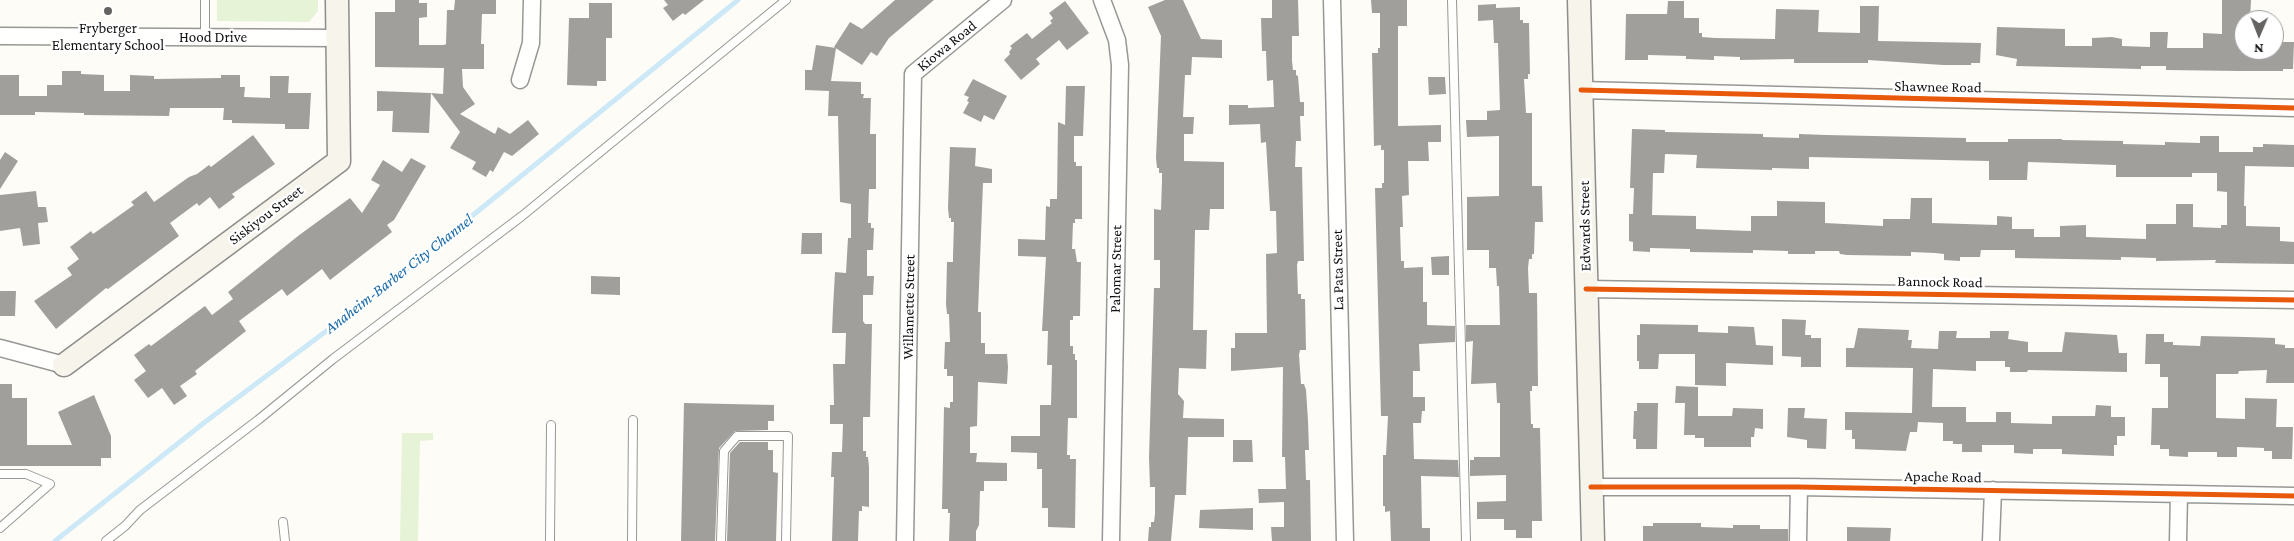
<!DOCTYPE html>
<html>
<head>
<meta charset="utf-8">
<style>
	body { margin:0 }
	#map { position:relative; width:2294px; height:541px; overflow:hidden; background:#fdfcf7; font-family:"Crimson Pro",serif }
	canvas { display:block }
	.north { position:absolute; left:2234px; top:10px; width:50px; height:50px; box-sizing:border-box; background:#fff; border:1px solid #a0a0a0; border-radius:50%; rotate:181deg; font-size:14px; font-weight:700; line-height:20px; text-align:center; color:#111 }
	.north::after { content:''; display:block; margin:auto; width:18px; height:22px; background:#646362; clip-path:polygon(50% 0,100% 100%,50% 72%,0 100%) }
</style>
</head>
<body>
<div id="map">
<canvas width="2294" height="541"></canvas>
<div class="north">N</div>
</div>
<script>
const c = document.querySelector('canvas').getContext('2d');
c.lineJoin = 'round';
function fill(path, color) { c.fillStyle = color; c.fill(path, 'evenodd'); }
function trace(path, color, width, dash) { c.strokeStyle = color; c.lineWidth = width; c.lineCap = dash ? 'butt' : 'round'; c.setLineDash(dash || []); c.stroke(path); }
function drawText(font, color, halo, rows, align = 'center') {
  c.font = font + ' "Crimson Pro",serif'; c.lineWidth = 5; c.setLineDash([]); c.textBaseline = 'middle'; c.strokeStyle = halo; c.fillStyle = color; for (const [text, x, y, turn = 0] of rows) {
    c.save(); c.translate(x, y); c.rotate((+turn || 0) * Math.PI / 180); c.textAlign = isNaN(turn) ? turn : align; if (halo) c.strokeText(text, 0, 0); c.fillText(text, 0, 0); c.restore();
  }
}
fill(new Path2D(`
	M217,0H318V11L309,22L217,21Z
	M402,433H433V440L420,441L418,541H400Z`), '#e7f3d7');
trace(new Path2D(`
	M55,541L205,422L377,293L738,0`), '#cde8f7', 5);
fill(new Path2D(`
	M395,0H419V3H427V17L419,18V45H444L446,44L447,10H454L455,0H496V14H482L481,44H484V69H462L463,87L475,104L460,114L495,134L498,127L510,134L528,120L539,134L512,156L504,152L493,172L490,170L486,177L472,169L476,162L450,148L460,132L431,93L443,94L444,68L375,67V12H395Z
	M664,0H704L685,15L683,13L673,21L663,8L668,5Z
	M895,0H934L889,38L877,56L871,52L862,65L834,47L850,22L862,29Z
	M1165,0H1183L1201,39L1222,40V58L1192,57L1191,75H1185L1183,117H1194L1193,134H1184V161L1224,162V209H1210L1209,230H1195L1193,330H1207L1206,369L1179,368L1178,394L1184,401L1183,418L1224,419V437H1188L1186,495H1175L1171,541H1148L1149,527H1151V522H1154L1155,514V487H1150L1149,458L1154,288H1160V260H1154V209L1161,210L1162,181V173H1159V168H1157L1156,158L1161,36L1148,7Z
	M1272,0H1298L1299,36H1292V61L1293,70H1296V75L1298,76L1300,102H1304V116H1300L1301,141H1296L1295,167H1302L1304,261H1298L1297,265L1298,294H1301V299H1305L1306,350H1300L1299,355L1301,384H1304L1306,390L1308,421L1309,450H1305L1306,480H1310L1311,541H1272L1271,527H1284V502L1259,503L1258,489H1286L1285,457H1282L1283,367L1231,371V348H1235V333H1267L1266,254L1277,253L1276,211H1270L1266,142L1261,143L1260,124L1229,125V105H1248V108L1274,107L1273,80L1267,81L1266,51H1262L1261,18H1272Z
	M1371,0H1407V26H1398V126L1441,125V142H1428L1429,161H1408L1409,195L1402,196L1403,227H1400L1401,261H1404V268L1423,267V302H1427V325L1455,326V342L1419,344L1420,371H1413V397H1425V411H1422L1421,423H1413L1414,459L1458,460L1459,477L1421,476L1422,528H1430V541H1391L1390,511L1385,512V506H1383V455H1386L1388,416H1381L1375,188H1382V183H1384V150H1381V145L1374,146L1372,53H1378V48H1380V13H1372Z
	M2222,0H2251L2250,20H2244V50H2278V42H2294L2293,69H2283V71H2240L2166,70V66H2141V69L2016,66L2017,59L1996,55L1997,27L2065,29V46H2092V38L2112,37L2122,39V46L2150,47V32H2168L2167,48H2203V33L2222,34Z
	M1065,1L1089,33L1067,50L1059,40L1036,59L1040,64L1021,80L1004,60L1010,54L1009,52L1012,48L1010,46L1027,33L1032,39L1052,23L1050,21L1053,18L1049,13Z
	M1668,1H1684V18H1699V33H1702V37L1715,38L1775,39L1776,9L1819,10L1818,32L1860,33V6H1879L1878,41L1981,43L1980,63H1971V65H1943L1868,60V63H1794V59L1740,60V57L1714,56V60L1686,59V56L1648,55V60H1625L1626,14H1667Z
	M589,3H612V38H606V81H597V86L567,85L569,18H589Z
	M1496,4V8L1520,7V20H1523V23H1529L1530,74H1528V79H1524L1526,113H1532V186H1542L1543,222H1535L1534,254H1532V259H1529L1528,268L1529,293H1537L1538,386H1532V391H1530L1531,424H1533V428H1540L1542,521H1532V538H1516V530H1504V519H1477V502L1506,501V475L1470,476V460H1474V457H1500V403H1497L1496,383L1471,384L1473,341L1466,342V325H1500L1499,286H1497L1496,268H1489V250H1467V197L1499,196V136L1467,137L1466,120H1487V111L1500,110L1498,43H1494L1493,20L1478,21V5Z
	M816,45L836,48L831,81L861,82V94H864L863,98H871L870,134H876V189H869L868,223H871V228H874L873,250H867V276H874L873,295H863V321L865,324H872L870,417H863V451H866V457H868L869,467V507L862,506V511H859L858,541H832L834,477H831L832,452H842L843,424H830V405H834L833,364H845L846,333H832L833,308L835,272L846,273L848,238H851V204L840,202L838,116H828L829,91L805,90V70H812Z
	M62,71H81V74L104,75V91H130V75L154,76V79L221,78V75H240V87H245L244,97L270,98V76H289L288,93H311L309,129H285V124L232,123V120H223L224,108H170L169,116L84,115V113L35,112V115H0V75H19V96H47V85H62Z
	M1428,77H1445L1446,94L1429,95Z
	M973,79L1007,96L994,120L984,115L981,122L963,113L969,102L967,101L969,97L964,95Z
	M1066,86H1085L1083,136H1074V162H1076V166H1082V219H1075V223H1073L1072,249H1075L1077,262H1081L1080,316H1073V320H1070V346H1073V354H1075V360H1077V418H1068L1067,455H1070V459H1076L1075,528L1048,527V508H1042V469H1037V453L1011,452V436H1040V405H1051L1052,365H1047L1048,331H1042L1046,257L1018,256V239L1045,240L1046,206L1050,207V199H1057L1058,122L1065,125Z
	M377,91L431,93L429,133L392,132L393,111H377Z
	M1632,129L1665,130V132L1763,134V137L1799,138V134L1826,135L1966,138V142H2008V139H2062V140L2123,141V144L2165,145V142L2200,143V136H2219V152H2253V147H2263V144L2294,145V167L2245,166L2244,206H2246V226L2280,227V241L2294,242V264L2215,263L2216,260L2156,261V258L2121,257V260L2015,258V250H1981L1980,257H1960V261L1944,260V254L1935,253L1911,252V256L1847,255L1840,254L1839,251H1815V254H1788V251L1753,250V253L1690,252V249L1650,248V252L1633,251V242L1629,241V214H1633L1634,188H1630ZM1665,154L1697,155L1696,168L1772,170V168L1809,169V157L1989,161V180H2027L2028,162L2116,165V177H2192V173H2217V191L2227,192V225H2221V228L2193,227V204H2176V224H2146V239L2086,237V225L2060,226V237H2034V229H2012V217L1997,216V225L1932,223V198H1911L1910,219H1883V226L1825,223V202L1777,201V216H1751V231L1696,229V216L1652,215L1653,173H1664Z
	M253,135L275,164L232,194L235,197L219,209L210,197L199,206L197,203L170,223L179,236L108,289L106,288L56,329L34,301L72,275L67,268L79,259L70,247L91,231L93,234L134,205L131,202L146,191L154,202L189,177L197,174L209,165L211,167Z
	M950,147L976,148L975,166L992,169V183H983L978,312H981V343H985V354H1007L1008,367L1007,384L978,382L977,426L970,427V453H977L976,462L1007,463V481H984V491H980L979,525L976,531V541H949L950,513H948V509H942L944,407L950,408V402H953V376H947V369H944L945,342H950L949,314H947L946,304L947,262H953V256L954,222H951V218H949L948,208Z
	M5,152L18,161L0,189V160Z
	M411,158L426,166L394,220L387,225L392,232L330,280L322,269L287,296L282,289L239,321L246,331L195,371L197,374L180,386L187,396L174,405L162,388L148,398L134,380L146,371L134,355L149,344L151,346L205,306L212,315L233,299L228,292L298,236L350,198L362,213L380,185L371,180L383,160L402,172Z
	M36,191L38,207H46L48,222L38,223L40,244L23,246L20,228L0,231V195Z
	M802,233H822V254H801Z
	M1449,256V275H1432L1431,257Z
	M591,276L620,277V295L591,294Z
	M0,291H16L15,316H0Z
	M1782,319L1806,320L1805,335H1811V338H1821V367H1801V357L1782,356Z
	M1640,324L1698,325V332L1728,333V326L1754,327L1756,345L1773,346V365L1726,363V386L1695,385V354H1659L1658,369H1639V361H1637V335H1640Z
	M1858,328L1909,330L1908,340H1912L1911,348L1938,349L1939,331H1957L1956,338H1990V331H2009L2008,339L2028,342V352H2062L2065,332L2117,335L2119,353H2127V372L2028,370L2027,372H2010V367H2005V361H1976V371L1933,369L1932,407H1966V422H1996V412H2011V423L2052,424V416H2095L2096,405L2111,406V417H2125V436H2117V445H2114V456L2062,454V449H2033V454L2014,453V445H1982V452H1962V444H1953V441H1943V423L1918,422L1917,432H1910L1906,451L1855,449V439H1852V430H1845V412L1912,413L1913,368L1846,367V348H1854Z
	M2146,334H2164V342H2173V345L2200,346L2201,336L2246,337L2275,338V344L2285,345V348H2294V383H2266L2267,370L2239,371L2238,374H2216V418L2245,419V398L2277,399L2276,427H2293L2292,459H2272V451H2264V448L2237,447V457H2217V452H2188V457L2169,456V449H2160V445H2151L2152,408H2168V377H2160V364H2145Z
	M0,384H12V398H27V445H72L58,412L94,395L111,436V458H101V466H0Z
	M1676,386L1698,387V416H1732L1733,408L1763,409V429L1755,428L1754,437H1751V447H1704V438H1695V435H1684L1685,403H1675Z
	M684,403L774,405V421H768V430L735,431L719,448L715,541H681Z
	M1637,403H1658L1657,449H1636V439H1633L1634,411H1637Z
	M1788,408H1805L1804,418L1827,419L1826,449L1807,448V440L1787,437Z
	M1233,440H1252L1253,462H1233Z
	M740,442H768V450H773V472L778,473L776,541H727L730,453Z
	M1253,508V530L1199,528L1200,510Z
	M1653,523H1701V527L1733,528V525H1760V529H1788V541H1643V526H1653Z
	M1847,527L1891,528L1890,541H1847Z`), '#a19f9c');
const lane = new Path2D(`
	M1452,0L1466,541
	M205,37V0
	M0,474H26L50,484L0,528
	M283,522L285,541
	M106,541L125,526L140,510L258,420L333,359L522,216L786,0
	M550,541L551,425
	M632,541L633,420
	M721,541L724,451L737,436H788L786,541`);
const street = new Path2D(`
	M1102,0L1117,40L1120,65L1111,541
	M1332,0L1345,541
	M0,36L337,38
	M520,80L531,43L532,0
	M1581,90L2294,108
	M1586,289L2294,300
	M0,348L64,365
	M1591,487H1799L2294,496
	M905,541L913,74L1003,0
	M1798,541L1799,487
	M1991,541L1993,490
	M2178,541L2179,494`);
const secondary = new Path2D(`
	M1579,0L1593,541
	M64,365L339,161L337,0`);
trace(lane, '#979795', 10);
trace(street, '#979795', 19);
trace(secondary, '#8e8d8b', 25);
trace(lane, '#fffffe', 8);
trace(street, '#fffffe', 16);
trace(secondary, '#f6f4eb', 22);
trace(new Path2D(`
	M1581,90L2294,108
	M1586,289L2294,300
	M1591,487H1799L2294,496`), '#e8590c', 5);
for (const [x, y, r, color] of [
	[108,11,5,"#646362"]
]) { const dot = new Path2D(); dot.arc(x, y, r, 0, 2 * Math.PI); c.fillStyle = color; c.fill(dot); trace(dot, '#fff', 2); }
drawText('15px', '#111', '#fff', [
	["Fryberger",108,28],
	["Elementary School",108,45]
]);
drawText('15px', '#111', '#fff', [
	["Hood Drive",213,37],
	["Kiowa Road",947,46,-39],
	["Shawnee Road",1938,87,1],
	["Siskiyou Street",266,215,-37],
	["Edwards Street",1585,226,-91],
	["Palomar Street",1116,269,-89],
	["La Pata Street",1338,270,-91],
	["Bannock Road",1940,282,1],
	["Willamette Street",909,307,-89],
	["Apache Road",1943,477,1]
]);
drawText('italic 16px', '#1768a6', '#fff', [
	["Anaheim-Barber City Channel",399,274,-38]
]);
</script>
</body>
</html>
